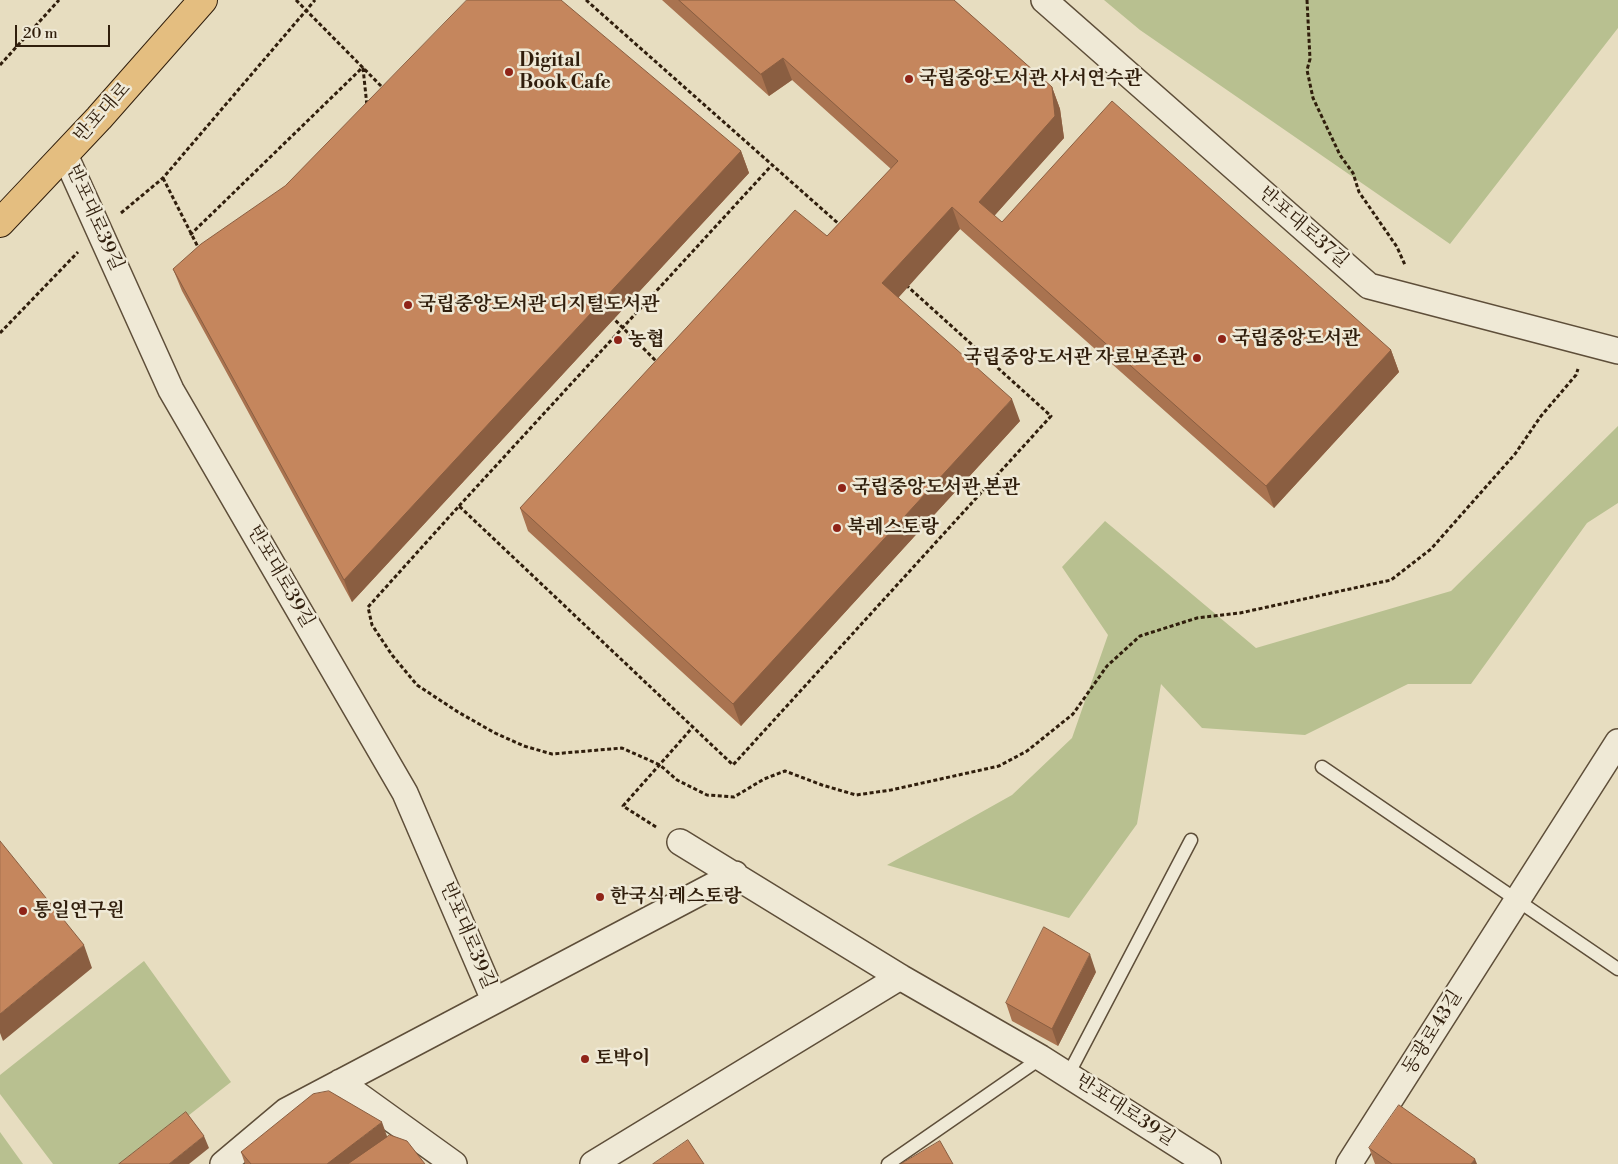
<!DOCTYPE html>
<html>
<head>
<meta charset="utf-8">
<style>
	body { margin:0 }
	#map { position:relative; width:1618px; height:1164px; overflow:hidden; background:#e7ddc0; font-family:"Libre Bodoni",serif }
	canvas { display:block }
	.scale { position:absolute; left:15px; top:25px; width:95px; height:22px; box-sizing:border-box; border:2px solid #301e0c; border-top:0; padding-left:6px; font-size:15px; line-height:18px; white-space:nowrap; color:#301e0c; -webkit-text-stroke:4px #efe9d6; paint-order:stroke }
</style>
</head>
<body>
<div id="map">
<canvas width="1618" height="1164"></canvas>
<div class="scale">20 m</div>
</div>
<script>
const c = document.querySelector('canvas').getContext('2d');
c.lineJoin = 'round';
function fill(path, color) { c.fillStyle = color; c.fill(path, 'evenodd'); }
function trace(path, color, width, dash) { c.strokeStyle = color; c.lineWidth = width; c.lineCap = dash ? 'butt' : 'round'; c.setLineDash(dash || []); c.stroke(path); }
function drawText(font, color, halo, rows, align = 'center') {
  c.font = font + ' "Libre Bodoni","Noto Serif KR",serif'; c.lineWidth = 5; c.setLineDash([]); c.textBaseline = 'middle'; c.strokeStyle = halo; c.fillStyle = color; for (const [text, x, y, turn = 0] of rows) {
    c.save(); c.translate(x, y); c.rotate((+turn || 0) * Math.PI / 180); c.textAlign = isNaN(turn) ? turn : align; if (halo) c.strokeText(text, 0, 0); c.fillText(text, 0, 0); c.restore();
  }
}
fill(new Path2D(`
	M1104,0H1618V28L1450,244L1140,30Z
	M1618,426V503L1587,523L1471,684H1408L1305,735L1202,728L1161,684L1137,824L1069,918L887,865L1012,795L1072,738L1108,635L1062,567L1105,521L1256,648L1451,591Z
	M144,961L231,1082L127,1164H53L0,1094V1075Z
	M0,1132L23,1164H0Z`), '#b8c090');
const service = new Path2D(`
	M1322,767L1618,969
	M1068,1075L1191,840
	M888,1164L1041,1058`);
const minor = new Path2D(`
	M1044,0L1369,286L1618,351
	M65,155L171,390L405,793L494,1000
	M680,842L900,977L1041,1058L1208,1164
	M340,1082L454,1164
	M223,1164L286,1111L735,874
	M593,1164L900,977
	M1349,1164L1618,742`);
const primary = new Path2D(`
	M0,223L99,118L203,0`);
trace(service, '#5e4e39', 15);
trace(minor, '#5e4e39', 28);
trace(primary, '#301e0c', 30);
trace(new Path2D(`
	M296,0L384,89
	M586,0L840,225
	M1307,0L1310,59L1307,70L1313,98L1340,155L1353,173L1359,192L1397,247L1405,265
	M0,65L59,0
	M363,68L367,106
	M163,178L200,251
	M121,213L163,178L315,0
	M190,235L363,67
	M906,285L1051,416L733,765L459,506L368,607L372,625L392,655L417,685L458,712L495,733L524,746L552,754L622,748L660,765L677,780L707,795L734,797L764,779L785,771L822,785L856,795L891,790L999,766L1027,751L1073,714L1107,666L1140,636L1197,618L1240,613L1391,580L1431,549L1515,454L1541,416L1576,375L1578,369
	M611,316L658,363
	M0,333L78,252
	M459,506L772,165
	M656,827L623,806L692,728`), '#301e0c', 3, [4, 2.5]);
trace(service, '#efe9d6', 12);
trace(minor, '#efe9d6', 25);
trace(primary, '#e4be80', 28);
fill(new Path2D(`
	M662,0H954L1052,87L1060,109L1064,138L994,216L1002,222L1391,350L1399,372L1274,508L960,229L898,297L1020,421L741,726L528,531L520,508L827,236L891,169L792,80L769,96Z
	M741,151L749,173L352,602L182,291L173,269Z
	M1096,972L1058,1046L1012,1021L1006,1003Z
	M387,1137L425,1164H245L241,1152Z
	M1369,1148L1477,1164H1375Z`), '#a97350');
fill(new Path2D(`
	M783,58L792,80L769,96L761,74Z
	M1052,87L1060,109L1064,138L987,224L979,202Z
	M741,151L749,173L352,602L344,580Z
	M952,207L960,229L891,306L882,283Z
	M1391,350L1399,372L1274,508L1266,486Z
	M1012,399L1020,421L741,726L733,704Z
	M84,945L92,968L3,1041L0,1033V1014Z
	M1090,954L1096,972L1058,1046L1052,1029Z
	M382,1122L388,1139L356,1164H327Z
	M204,1136L209,1148L189,1164H169Z
	M1475,1159L1477,1164H1471Z`), '#8a5e41');
const building = new Path2D(`
	M467,0H561L741,151L344,580L173,269L201,244L285,186Z
	M679,0H954L1052,87L1055,116L979,202L1002,222L1112,101L1391,350L1266,486L952,207L882,283L1012,399L733,704L520,508L795,210L827,236L898,161L783,58L761,74Z
	M0,841L84,945L0,1014Z
	M1044,927L1090,954L1052,1029L1006,1003Z
	M329,1091L382,1122L327,1164H251L241,1152L313,1094Z
	M1399,1105L1475,1159L1471,1164H1392L1369,1148Z
	M186,1112L204,1136L169,1164H119Z
	M390,1135L407,1141L425,1164H348Z
	M688,1140L704,1164H653Z
	M940,1141L953,1164H901Z`);
fill(building, '#c5865d');
trace(building, '#8a5e41', 1);
for (const [x, y, r, color] of [
	[509,72,5,"#8f2418"],
	[909,79,5,"#8f2418"],
	[408,305,5,"#8f2418"],
	[1222,339,5,"#8f2418"],
	[618,340,5,"#8f2418"],
	[1197,358,5,"#8f2418"],
	[842,488,5,"#8f2418"],
	[837,528,5,"#8f2418"],
	[600,897,5,"#8f2418"],
	[23,911,5,"#8f2418"],
	[585,1059,5,"#8f2418"]
]) { const dot = new Path2D(); dot.arc(x, y, r, 0, 2 * Math.PI); c.fillStyle = color; c.fill(dot); trace(dot, '#efe9d6', 2); }
drawText('bold 19px', '#301e0c', '#efe9d6', [
	["Digital",519,61],
	["Book Cafe",519,83],
	["국립중앙도서관 사서연수관",919,79],
	["국립중앙도서관 디지털도서관",418,305],
	["국립중앙도서관",1232,339],
	["농협",628,340],
	["국립중앙도서관 자료보존관",1187,358,"right"],
	["국립중앙도서관 본관",852,488],
	["북레스토랑",847,528],
	["한국식 레스토랑",610,897],
	["통일연구원",33,911],
	["토박이",595,1059]
], 'left');
drawText('19px', '#301e0c', '#efe9d6', [
	["반포대로",103,113,-48],
	["반포대로39길",94,218,66],
	["반포대로37길",1303,228,41],
	["반포대로39길",280,577,60],
	["반포대로39길",467,936,67],
	["동광로43길",1433,1033,-58],
	["반포대로39길",1125,1111,33]
]);
</script>
</body>
</html>
